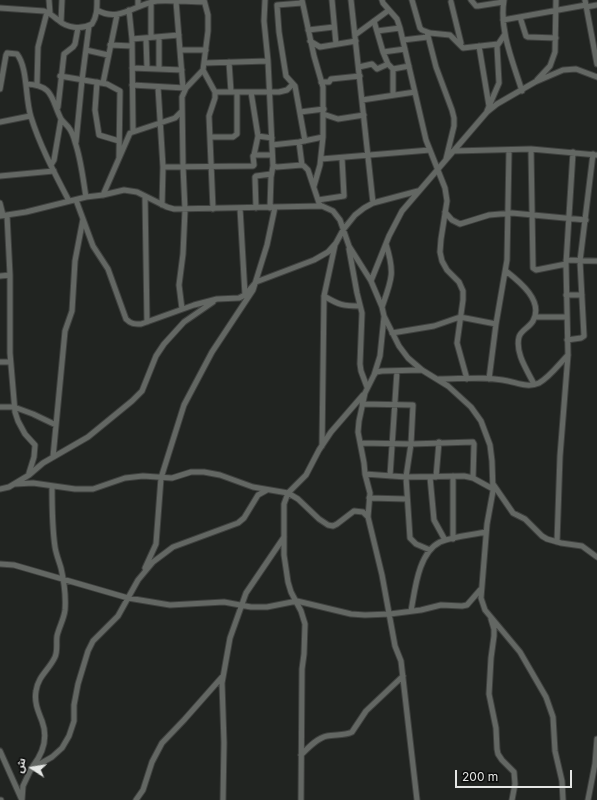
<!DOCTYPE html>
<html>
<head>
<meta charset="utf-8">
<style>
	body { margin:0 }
	#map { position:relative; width:597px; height:800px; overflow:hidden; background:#212421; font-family:Inter,"Noto Sans Arabic",sans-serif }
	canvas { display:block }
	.north { position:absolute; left:12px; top:748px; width:40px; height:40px; -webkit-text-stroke:3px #0c0d0c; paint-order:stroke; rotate:282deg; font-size:11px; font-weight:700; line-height:16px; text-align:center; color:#e4e6e4 }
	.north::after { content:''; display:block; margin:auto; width:14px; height:18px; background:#e4e6e4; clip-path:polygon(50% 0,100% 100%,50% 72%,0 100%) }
	.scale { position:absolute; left:455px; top:770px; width:117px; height:18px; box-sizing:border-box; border:2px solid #e4e6e4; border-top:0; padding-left:5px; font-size:12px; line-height:14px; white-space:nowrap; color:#e4e6e4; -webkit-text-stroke:3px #0c0d0c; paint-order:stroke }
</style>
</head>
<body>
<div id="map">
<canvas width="597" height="800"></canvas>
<div class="north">ش</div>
<div class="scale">200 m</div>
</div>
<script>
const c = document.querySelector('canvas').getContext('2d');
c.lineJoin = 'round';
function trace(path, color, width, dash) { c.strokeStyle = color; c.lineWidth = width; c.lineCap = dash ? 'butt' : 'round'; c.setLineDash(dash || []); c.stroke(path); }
const minor = new Path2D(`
	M49,0L50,13
	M265,0L264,21L268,61L273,166L277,167L302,165L304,166L308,170L320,206
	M302,0L314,56L323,87V137L320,165L314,186
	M332,0L336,44
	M351,0L373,203
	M382,0L383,3L397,19L400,28L426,140L445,188L447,201L441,239L440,252L442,261L447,270L459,282L463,291V300L457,343L467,379
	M412,0L420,28L422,30L430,33L450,35L463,48L498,44
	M471,0L476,6H478L503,2
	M504,0C499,30 513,62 522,91
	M585,0L597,64
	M176,1L183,88
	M451,2L461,43
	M151,3V37
	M302,3L277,5L279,32L286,76L295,86L305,141
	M138,7V0
	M586,7L597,5
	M0,8L44,11C50,13 53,16 58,20C67,28 81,30 92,24C97,16 97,9 97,0
	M97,10C119,23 135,4 157,1C172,0 189,2 204,2
	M129,10L132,39L133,131
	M520,17L526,36L528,37L556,38
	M503,20L586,5
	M374,21L383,52L388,64L393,69V95
	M61,22L62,0
	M308,30L334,27
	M377,31L400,28
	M427,32L436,67L452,110L454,118V126L446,159
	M355,35L389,10
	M146,38L147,68
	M132,39L179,35
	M403,40L428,37
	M310,41L320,47L356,41
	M110,45L132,46
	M479,46L489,106
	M86,50L108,55
	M180,50H206
	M383,52L405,49
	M229,62L231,92
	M204,63L268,61
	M359,67L372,64L377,69L388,64
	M132,68L182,70
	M159,69V37
	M393,69L409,66
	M203,70L215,92V98L209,116L213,209
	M60,76L107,84L120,91L119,158
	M537,80L550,66L555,52L556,0
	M97,82L95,110L99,135L119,141
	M321,82H329L331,79L360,76
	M103,83L117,15
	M26,84C54,85 51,99 61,119C63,122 67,125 69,128C72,132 74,138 75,142C81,159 83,179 86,197
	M37,84L38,47L47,12
	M132,85L185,88
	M158,87L163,167L162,205
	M0,89L6,55L7,53L17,54C28,68 25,99 31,117C40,146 55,174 69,201
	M215,92H279L287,90L293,84
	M362,100L415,92
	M58,107L64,54L73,47L75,44L78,28
	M487,111L499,83L497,46L505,34
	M300,112L324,109
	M323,114L338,119L364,115
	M0,122L30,116
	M258,136L272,138
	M210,137H233L237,134V92
	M76,142L82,80L89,26
	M299,142L302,165
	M272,145L299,142L323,137
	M531,149L533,268L536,270L566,264
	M453,151L531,149L597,155
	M254,155H272
	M321,159L430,150
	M51,165L54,160L61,119
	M163,167L253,166L254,165L253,156L254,155L258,136L251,92
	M0,176L54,171
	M103,195L130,133L175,118L182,111
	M145,196L147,322
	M76,200L93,246L108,269L126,319C131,324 134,324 141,324L194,305L217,299L239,298L245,295L256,282L314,260L328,252L336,243L343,230L355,215L364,208L373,203L418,191
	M318,200L344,196L342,158
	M0,203L3,215
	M240,208L245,295
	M256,208L255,177L256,176L271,174
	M270,208L271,177L273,166
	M445,212L452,220L460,224L489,215L512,213L586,220
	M0,216L26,212L86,197L103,195L124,190L137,192L167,207L174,209L322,206L333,211L340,220L349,246L371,281L382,307L384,316L399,346L408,358L422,370L448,386L471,407L481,421L490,445L492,461L493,491L487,524L481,598L485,610L520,652L546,697L553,717L555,751L562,781L563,800
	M349,249L357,293L362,313L360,364L361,371L367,387
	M566,260L597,261
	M506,271C520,282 544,301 533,321C529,328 521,330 519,337C515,353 527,370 534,384
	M10,275V353L15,412L18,421L25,434L35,445L34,457L29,473
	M0,276L10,275L7,215
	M371,281L389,236L402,211L487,112L497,104L535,82L563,70L576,69L597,77
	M566,295H582
	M324,296C339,305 343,306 360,306
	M382,307C392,279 395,273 386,244
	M182,309L179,285L183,254L185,210L183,166L182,97L186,88L203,70L208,31V15L204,0
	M535,317H567
	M392,333L434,326L460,317L496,324
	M567,340L581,338L584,336L580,261L593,154
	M0,362H10
	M374,375L380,356L384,317
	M439,379C462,379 486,376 508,381C518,383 528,388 539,383C550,377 559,364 568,355
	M489,379L496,324L507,260L509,151
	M362,404L413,405L411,444L406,477L410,538L416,544L430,550
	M0,407H14L33,414L56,425
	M361,443L411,444L473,442L474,444L473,478
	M322,446L324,296L335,245
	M53,457L65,331L72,311L75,261L83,219
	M365,474L406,477L464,476L473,478L493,489
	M390,476L397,371
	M453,476V539
	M430,477L434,520L445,540
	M436,477L439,442
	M15,484L33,483L75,489H93L125,478L143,476L172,478L191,472H204L220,475L253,487L288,493L298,499L319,519L328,525L333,526L337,524L354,511L363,512L368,517
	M493,484L513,513L525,519L542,536L547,539L561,543L582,546L597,557
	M0,489L9,487L29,475L43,463L88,437L132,401L142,391L156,356L164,344L184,322L213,302
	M369,498L407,499
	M557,542L560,456L568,355L566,264L573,152
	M0,564L14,565L128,598L170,605L224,602L251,607H267L297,601L351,614L365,615L390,614L421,610L441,605L462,606L467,605L480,590
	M145,568L156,544L161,478L184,405L212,352L253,290L267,245L275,207
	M411,611C415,590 418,553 440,542C454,536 472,535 486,532
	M491,619L494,629V636L491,658L489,694L496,728L497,749L498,754L502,760L514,772L515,784L512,800
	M0,751L21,798
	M301,755C308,748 317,738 327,736C335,734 344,736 352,732L366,711L403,676
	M33,766C43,753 48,737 42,721C38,711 34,702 36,691C38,676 49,670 55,657C58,650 56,643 57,636C59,627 64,619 65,610C66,596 64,581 61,568C59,561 56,554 55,547C52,527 52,506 52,486
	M0,800H1
	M22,800L23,786L31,769L52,757L62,748L69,736L74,721V705L78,684L88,651L93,641L118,616L138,580L153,562L173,547L238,523L244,518L258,495L267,490
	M136,800L143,790L152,762L162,743L184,720L222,677
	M223,800L224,743L222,683L230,638L246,593L284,537
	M301,800L302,669L304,654L305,624L301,611L291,592L288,582L284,555V504L288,493L306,475L319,450L331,432L363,395
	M417,800L401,661L395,646L382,575L368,517L370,493L365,474L364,463L358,432L359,421L365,393L374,375L376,372L382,371L422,370
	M588,800L595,764L597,739`);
trace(minor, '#3f413f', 7);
trace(minor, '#636763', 5);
</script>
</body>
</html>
